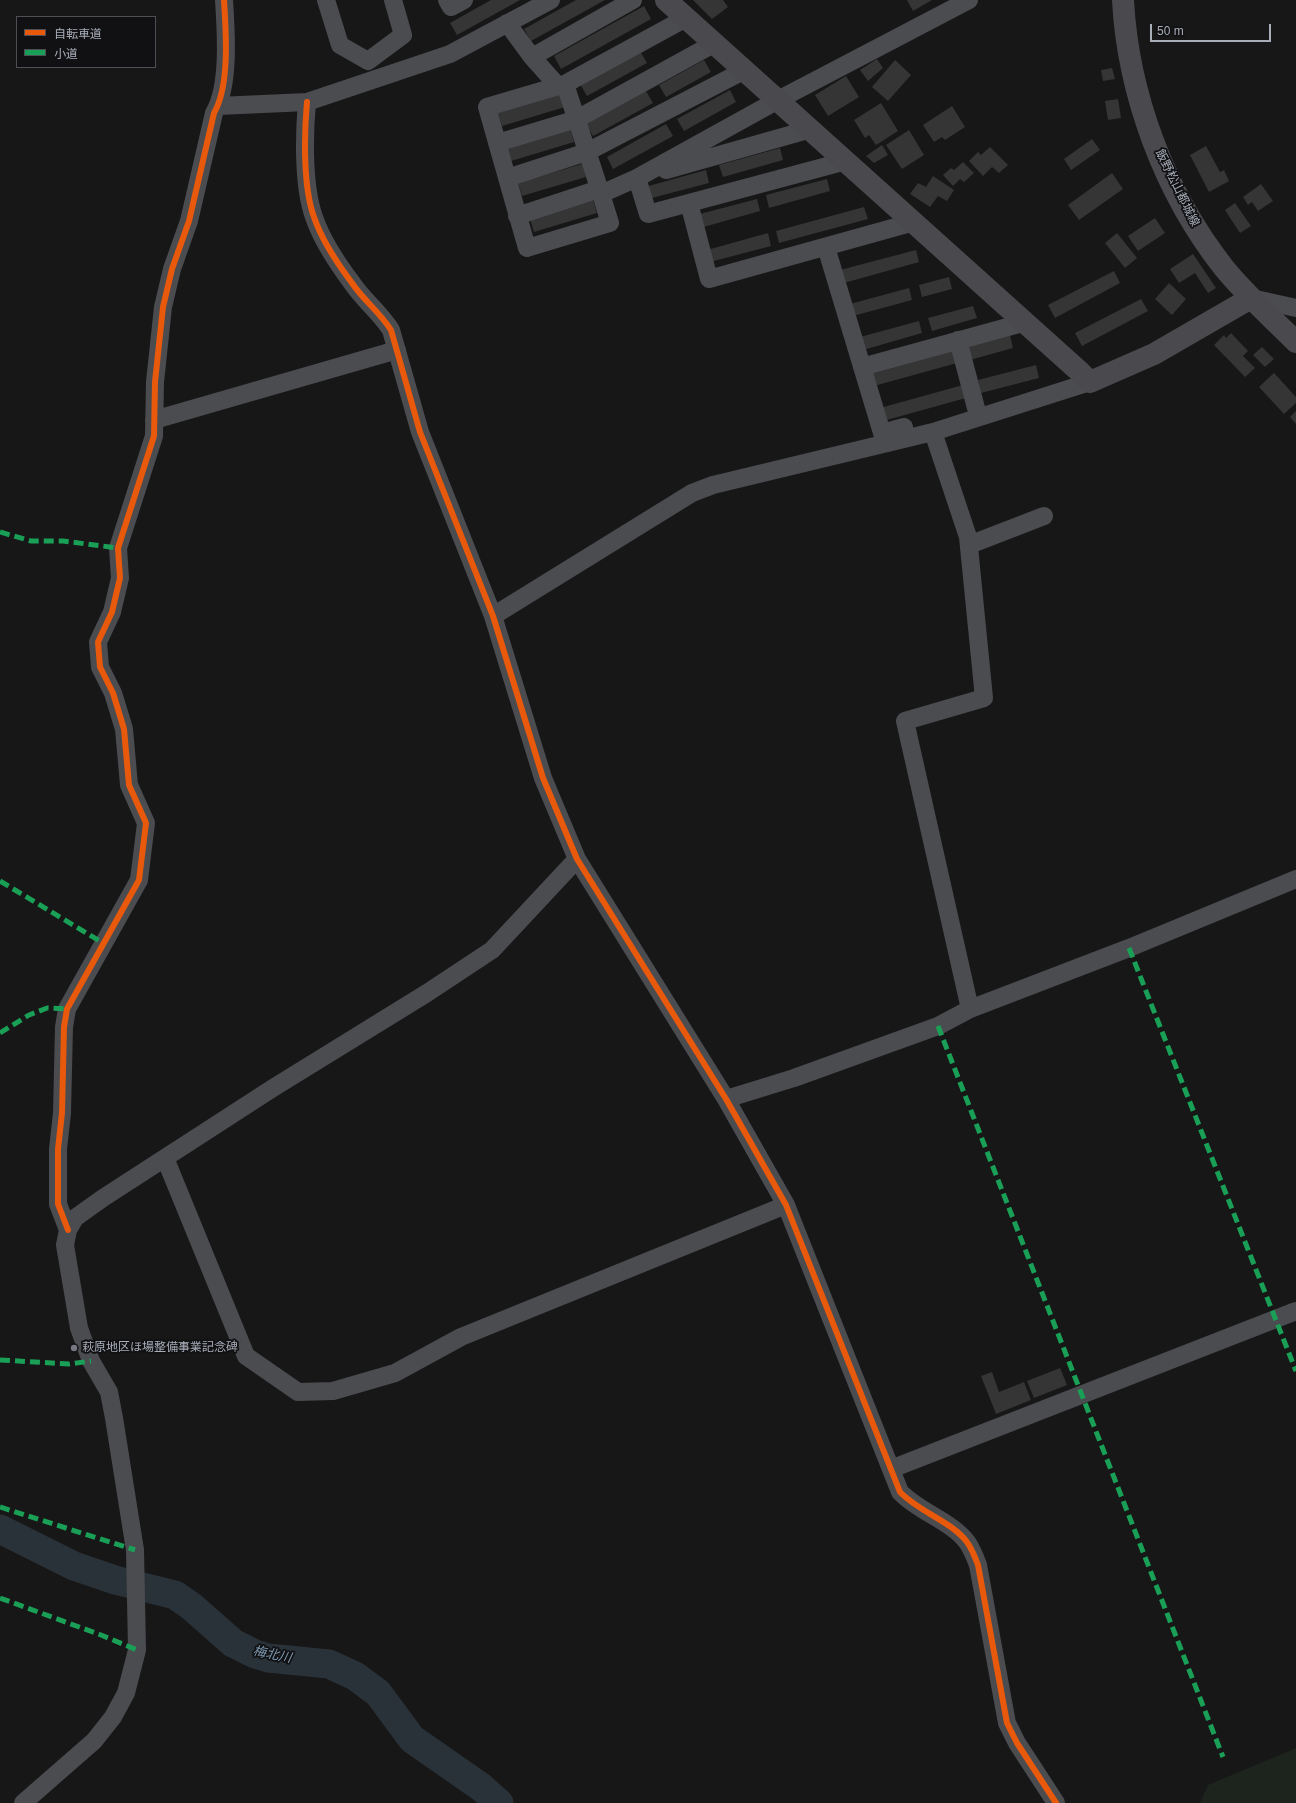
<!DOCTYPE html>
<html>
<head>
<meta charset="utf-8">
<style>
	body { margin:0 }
	#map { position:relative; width:1296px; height:1803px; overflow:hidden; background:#171717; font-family:Arial,"Noto Sans JP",sans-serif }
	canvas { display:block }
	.legend { position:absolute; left:16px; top:16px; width:140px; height:52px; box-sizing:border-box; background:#111113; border:1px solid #4d4f55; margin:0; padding:5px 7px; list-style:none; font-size:12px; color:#a8adb8 }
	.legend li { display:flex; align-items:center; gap:8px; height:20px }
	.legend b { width:20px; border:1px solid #4d4f55 }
	.scale { position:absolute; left:1150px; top:24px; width:121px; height:18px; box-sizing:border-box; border:2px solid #a8adb8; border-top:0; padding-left:5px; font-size:12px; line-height:14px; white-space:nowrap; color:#a8adb8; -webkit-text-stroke:3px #111113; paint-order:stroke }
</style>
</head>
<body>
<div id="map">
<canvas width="1296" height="1803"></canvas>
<ul class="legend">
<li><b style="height:5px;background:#e8590c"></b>自転車道</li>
<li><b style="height:5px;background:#1a9f57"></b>小道</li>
</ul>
<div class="scale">50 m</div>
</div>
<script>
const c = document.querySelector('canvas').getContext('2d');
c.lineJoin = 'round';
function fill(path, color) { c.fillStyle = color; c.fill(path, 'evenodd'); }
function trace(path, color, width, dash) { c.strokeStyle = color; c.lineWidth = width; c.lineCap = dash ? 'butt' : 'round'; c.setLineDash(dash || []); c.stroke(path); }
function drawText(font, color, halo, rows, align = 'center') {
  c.font = font + ' Arial,"Noto Sans JP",sans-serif'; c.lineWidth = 3.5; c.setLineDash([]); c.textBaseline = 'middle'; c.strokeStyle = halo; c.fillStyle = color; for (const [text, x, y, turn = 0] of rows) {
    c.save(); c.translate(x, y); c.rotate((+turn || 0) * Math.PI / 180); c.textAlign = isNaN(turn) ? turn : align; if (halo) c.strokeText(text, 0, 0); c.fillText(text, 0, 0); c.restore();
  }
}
fill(new Path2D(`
	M1296,1748V1803H1200L1208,1785Z`), '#1d241e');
trace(new Path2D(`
	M0,1529L74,1566L115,1580L175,1595L191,1606L233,1643L255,1654L268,1658L329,1664L355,1676L378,1693L412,1739L481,1787L499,1803`), '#2a3239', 29);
fill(new Path2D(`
	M491,0H520L457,35L450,23Z
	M576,0H605L531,41L524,29Z
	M693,0H723L728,7L712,19Z
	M907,0H932L913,11Z
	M644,6L651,19L561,69L554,56Z
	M640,51L647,63L587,96L580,84Z
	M877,59L883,68L868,81L860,70Z
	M704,60L711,72L666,97L659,85Z
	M895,60L911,75L888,101L872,87Z
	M1112,68L1115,79L1103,81L1101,70Z
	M846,76L859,97L828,116L815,95Z
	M730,90L736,102L684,131L677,119Z
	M646,91L653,103L593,136L586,124Z
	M561,93L565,107L502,126L498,113Z
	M1118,99L1121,118L1108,120L1105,101Z
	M881,103L898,131L876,145L869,135L865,138L854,120Z
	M952,106L965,127L945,140L942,137L934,142L923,125Z
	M666,124L673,136L613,169L607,157Z
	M570,128L574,142L511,161L507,147Z
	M909,130L924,155L902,169L886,145Z
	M1092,139L1100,150L1071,170L1064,159Z
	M882,145L888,155L874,163L866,156Z
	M1206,146L1220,172L1224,170L1229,181L1209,192L1190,155Z
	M990,147L1008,165L999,173L992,167L983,176L969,161L978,152L981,155Z
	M780,148L783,160L723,177L719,165Z
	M963,162L974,173L964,182L960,179L953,186L943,175L951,168L954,170Z
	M582,164L586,177L522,196L518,183Z
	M706,170L709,183L648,199L645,187Z
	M1112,173L1123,189L1079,220L1068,205Z
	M933,176L954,190L947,201L938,196L930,207L910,194L918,183L926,187Z
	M827,179L830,191L769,208L766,195Z
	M1261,184L1273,201L1258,211L1252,202L1248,205L1243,197Z
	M757,199L760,211L700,228L696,215Z
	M593,200L597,213L534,232L530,219Z
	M1235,203L1251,226L1240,233L1225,210Z
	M864,207L868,219L779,243L776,231Z
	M1155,218L1165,233L1138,251L1128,236Z
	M768,233L771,246L710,262L707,250Z
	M1117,233L1137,258L1125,268L1105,243Z
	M916,250L919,262L844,283L840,270Z
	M1193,254L1216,288L1208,293L1195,273L1179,283L1170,269Z
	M1114,271L1120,283L1055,318L1048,305Z
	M949,277L952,289L922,297L919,285Z
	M1169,283L1186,299L1172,315L1155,299Z
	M909,288L912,300L853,316L850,304Z
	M1141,299L1148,311L1082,346L1075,333Z
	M973,306L977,318L932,331L928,318Z
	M919,321L922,333L863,350L860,337Z
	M1231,333L1248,351L1243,356L1255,368L1245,377L1214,345L1224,335L1226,338Z
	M1010,335L1013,348L970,360L966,347Z
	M1262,347L1274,359L1265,367L1253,355Z
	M953,351L957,363L874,386L871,374Z
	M1036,365L1039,378L981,393L978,380Z
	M1274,373L1296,397V403L1284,414L1259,387Z
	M963,385L966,398L883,421L880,408Z
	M1296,411V424L1290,417Z
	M1060,1368L1067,1385L1034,1398L1027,1381Z
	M992,1372L999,1392L1024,1382L1031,1400L996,1414L981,1376Z`), '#353536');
trace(new Path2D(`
	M326,0L340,45L368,61L403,35L393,0
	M447,0L451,7L464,0
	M686,18L565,84L601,194L637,178L648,214L846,161
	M507,23L532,57L633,0
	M532,57L558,86
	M565,84L487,107L527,248L610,223L601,194
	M307,102C304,135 303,187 314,217C322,241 337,263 352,283C364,301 379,311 391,330L420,432L493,616L543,778L577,859L726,1099L786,1205L900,1492C919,1512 951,1521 967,1542C972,1549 975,1557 978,1565L1007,1723L1017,1743L1056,1803
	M218,106L307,102L450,54L551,0
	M497,143L577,119L715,43
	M666,170L811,129
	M507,178L587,152L745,70
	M637,178L778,100L969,0
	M689,203L709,279L914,222
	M517,216L599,189
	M826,247L882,433L904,427
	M1251,298L1296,308
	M958,340L976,408
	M862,367L1026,322
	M154,420L397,350
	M933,432L968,537L984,698L905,721L970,1009
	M969,545L1044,516
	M493,616L692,493L713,485L933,432L1090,382
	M726,1099L794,1078L938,1026L970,1009L1129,948L1296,879
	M165,1158L246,1356L298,1392L333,1391L395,1373L461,1337L786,1205
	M68,1230L58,1204V1149L62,1113L64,1027L67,1009L139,880L146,823L129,785L124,729L113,693L100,667L98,642L112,612L120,578L118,548L154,436L155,382L163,307L172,269L189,221L214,113C230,86 226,31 224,0
	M891,1469L1296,1311
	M23,1803L94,1741L113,1717L126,1693L137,1650L135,1550L114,1418L109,1392L91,1361L79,1328L65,1245L68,1230L75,1218L103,1198L273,1088L427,993L492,950L577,859`), '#4b4c50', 18);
trace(new Path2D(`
	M666,0L1080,372L1090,382L1154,354L1251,298
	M1123,0C1128,95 1165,193 1224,268C1246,295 1272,318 1296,342`), '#4a4a4e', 22);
trace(new Path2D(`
	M0,532L31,541H63L118,548
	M0,881L103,943
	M1129,948L1296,1371
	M938,1026L1223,1757
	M0,1033L29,1015L47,1008L67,1009
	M0,1360L69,1364L91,1361
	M0,1507L135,1550
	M0,1598L101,1635L137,1650`), '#1a9f57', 5, [10, 5]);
trace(new Path2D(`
	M307,102C304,135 303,187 314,217C322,241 337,263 352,283C364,301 379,311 391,330L420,432L493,616L543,778L577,859L726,1099L786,1205L900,1492C919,1512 951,1521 967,1542C972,1549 975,1557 978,1565L1007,1723L1017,1743L1056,1803
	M68,1230L58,1204V1149L62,1113L64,1027L67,1009L139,880L146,823L129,785L124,729L113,693L100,667L98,642L112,612L120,578L118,548L154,436L155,382L163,307L172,269L189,221L214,113C230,86 226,31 224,0`), '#e8590c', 6);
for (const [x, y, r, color] of [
	[74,1348,4,"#757880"]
]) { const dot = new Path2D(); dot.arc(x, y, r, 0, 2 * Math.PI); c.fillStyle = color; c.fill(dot); trace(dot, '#111113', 1.5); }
drawText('12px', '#a8adb8', '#111113', [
	["飯野松山都城線",1177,188,64]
]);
drawText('12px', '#a8adb8', '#111113', [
	["萩原地区ほ場整備事業記念碑",82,1348]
], 'left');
drawText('italic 13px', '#7f9bb3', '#111113', [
	["梅北川",272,1655,11]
]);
</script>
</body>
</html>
